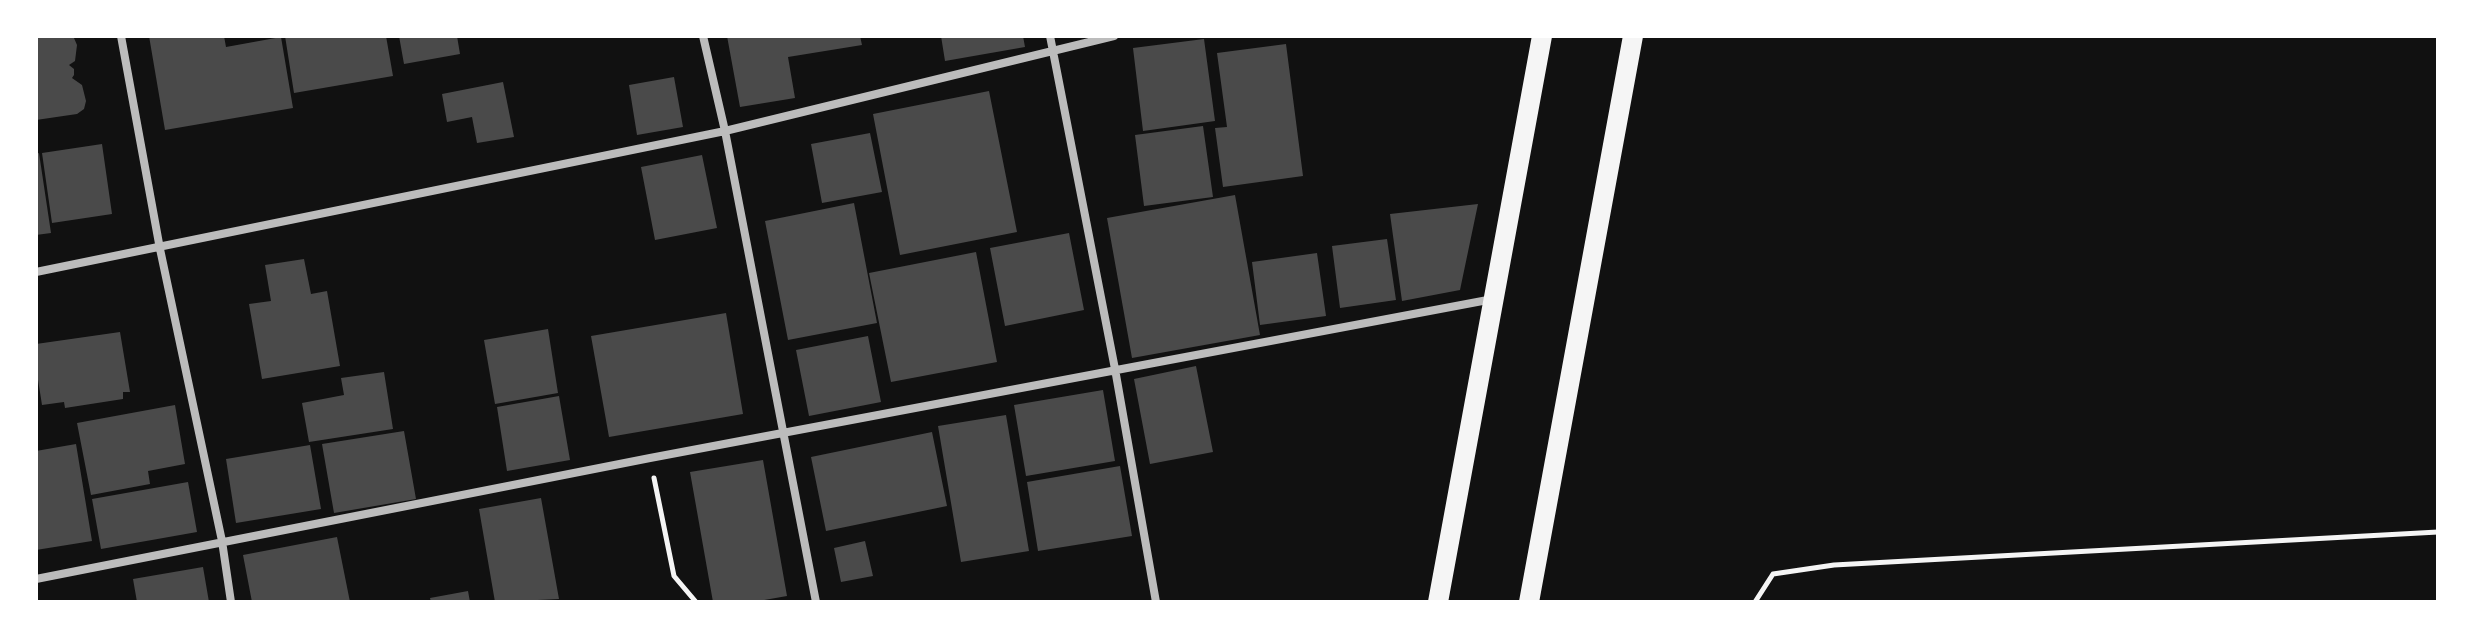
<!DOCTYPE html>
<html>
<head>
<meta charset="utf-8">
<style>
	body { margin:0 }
	#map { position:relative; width:2474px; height:638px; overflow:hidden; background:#111; font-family:Roboto,sans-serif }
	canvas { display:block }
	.frame { position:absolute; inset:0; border:38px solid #fff; pointer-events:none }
</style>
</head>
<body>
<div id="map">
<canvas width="2474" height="638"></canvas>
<div class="frame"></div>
</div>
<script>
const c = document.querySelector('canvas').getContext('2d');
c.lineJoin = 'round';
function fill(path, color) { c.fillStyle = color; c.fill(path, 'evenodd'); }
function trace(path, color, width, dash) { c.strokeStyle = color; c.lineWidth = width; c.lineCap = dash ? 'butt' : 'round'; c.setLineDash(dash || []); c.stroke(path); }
fill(new Path2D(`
	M36,36L74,38L77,45L75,61L69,65L74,69V75L72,78L82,85L86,101L84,109L77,114L36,120Z
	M149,36H224L226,47L281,37L293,108L165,130Z
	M285,36H386L393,76L294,93Z
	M399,36H457L460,54L404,64Z
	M727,36H860L862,45L788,57L795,98L740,107Z
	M941,36H1023L1025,47L945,61Z
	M1204,39L1215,121L1143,131L1133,48Z
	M1286,44L1303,176L1223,187L1215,128L1227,127L1217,53Z
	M674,77L683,127L637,135L629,85Z
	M503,82L514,137L477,143L472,117L447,122L442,94Z
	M989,91L1017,232L900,255L873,114Z
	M1203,126L1213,197L1144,206L1135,135Z
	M870,133L882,192L822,203L811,144Z
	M102,144L112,214L52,223L42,153Z
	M39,153L51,233L36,235V154Z
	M702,155L717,228L655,240L641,167Z
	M1235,195L1260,335L1132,358L1107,218Z
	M854,203L877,323L788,340L765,221Z
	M1478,204L1460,290L1402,301L1390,214Z
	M1069,233L1084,310L1005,326L990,248Z
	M1387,239L1396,300L1340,308L1332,246Z
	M976,252L997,362L891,382L869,273Z
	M1317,253L1326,316L1260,325L1252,262Z
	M304,259L311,294L327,291L340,366L262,379L249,304L271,301L265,265Z
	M726,313L743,414L609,437L591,336Z
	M548,329L558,393L495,404L484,340Z
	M120,332L130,392H123V399L65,408L64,402L42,405L36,367V344Z
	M868,336L881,402L809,416L796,350Z
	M1196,366L1213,452L1150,464L1134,379Z
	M384,372L393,429L309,442L302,403L344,395L341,378Z
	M1103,390L1115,461L1026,476L1014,405Z
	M559,396L570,460L507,471L497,407Z
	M175,405L185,464L148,471L150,484L91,495L77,423Z
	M1006,415L1029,551L961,562L938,426Z
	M404,431L416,499L334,513L322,444Z
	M932,432L947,506L826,531L811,457Z
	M76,444L92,541L36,550V451Z
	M310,445L321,509L236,523L226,459Z
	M763,460L787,596L753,602H713L690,472Z
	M1120,466L1132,536L1038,551L1027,482Z
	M188,482L197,532L101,549L92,499Z
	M541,498L559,599L495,602L479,509Z
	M337,537L350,602H252L243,555Z
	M865,541L873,576L841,582L834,548Z
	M203,567L209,602H137L133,579Z
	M468,591L470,602H431L430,598Z`), '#4a4a4a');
trace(new Path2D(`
	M654,478L674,576L696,602
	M1755,602L1773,574L1834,565L2438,532`), '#f5f5f5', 5);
trace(new Path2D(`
	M121,36L160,249L222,541L231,602
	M703,36L725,131L816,602
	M1050,36L1115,369L1156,602
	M36,272L725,131L1114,36
	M36,579L650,458L1493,299`), '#bcbcbc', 8);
trace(new Path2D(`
	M1438,602L1542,36
	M1529,602L1633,36`), '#f5f5f5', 20);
</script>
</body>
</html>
